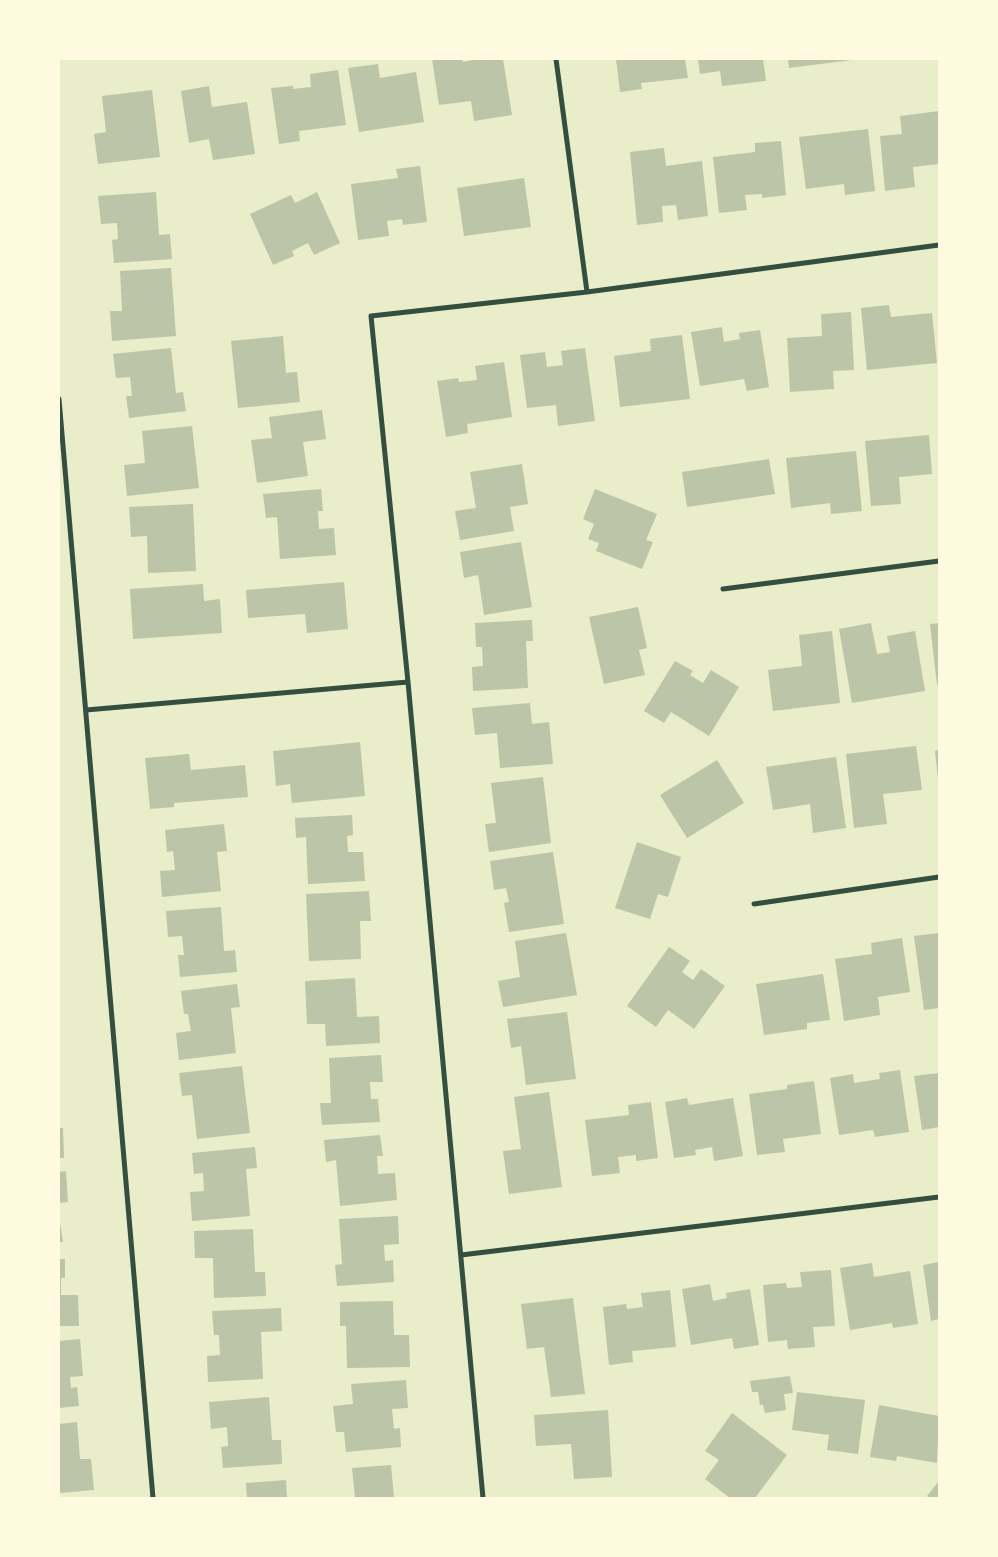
<!DOCTYPE html>
<html>
<head>
<meta charset="utf-8">
<style>
	body { margin:0 }
	#map { position:relative; width:998px; height:1557px; overflow:hidden; background:#e9edc9; font-family:"Fira Sans",sans-serif }
	canvas { display:block }
	.frame { position:absolute; inset:0; border:60px solid #fefae0; pointer-events:none }
</style>
</head>
<body>
<div id="map">
<canvas width="998" height="1557"></canvas>
<div class="frame"></div>
</div>
<script>
const c = document.querySelector('canvas').getContext('2d');
c.lineJoin = 'round';
function fill(path, color) { c.fillStyle = color; c.fill(path, 'evenodd'); }
function trace(path, color, width, dash) { c.strokeStyle = color; c.lineWidth = width; c.lineCap = dash ? 'butt' : 'round'; c.setLineDash(dash || []); c.stroke(path); }
fill(new Path2D(`
	M432,59H462L463,62L478,59H503L512,115L474,121L471,101L439,105Z
	M616,59H685L688,78L641,83L642,89L620,92Z
	M698,59H763L766,81L722,86L720,71L700,74Z
	M788,59H852V60L789,68Z
	M378,64L380,78L416,72L424,122L359,132L348,68Z
	M338,70L346,125L299,131L300,141L279,144L271,88L293,86V89L311,87L310,74Z
	M209,86L212,107L247,102L255,154L213,160L209,139L189,143L181,91Z
	M152,90L160,157L98,164L94,134L106,132L102,96Z
	M939,111V164L913,167L915,187L885,191L880,136L902,134L900,116Z
	M868,129L875,191L845,195L844,184L806,189L799,137Z
	M781,141L786,195L762,198V194L745,195L747,210L719,213L713,157L755,152V143Z
	M664,148L666,166L702,161L708,216L678,220L676,205L662,206L663,222L637,225L630,152Z
	M420,166L427,222L403,225L402,219L387,221L389,236L358,240L351,184L398,178L396,169Z
	M524,178L531,227L464,236L457,188Z
	M156,192L159,235L170,234L172,259L114,263L112,240L118,239L117,223L101,224L98,196Z
	M317,192L340,243L314,255L308,243L292,251L294,256L273,265L250,214L291,195L295,203Z
	M171,268L176,336L112,341L110,311H122L120,271Z
	M889,305L891,317L932,313L937,363L867,370L861,308Z
	M851,312L854,370L833,371L834,389L790,392L787,338L822,336L821,314Z
	M722,327L724,342L740,339L739,333L760,330L769,387L747,391L744,379L700,386L691,332Z
	M682,335L690,399L620,407L614,356L651,351L650,339Z
	M283,336L286,373L297,372L300,402L238,408L231,341Z
	M171,348L176,393L183,392L186,411L129,418L126,396H132L130,377L116,378L113,354Z
	M585,348L595,421L558,426L556,405L527,408L520,355L545,352L547,367L563,365L561,351Z
	M504,362L512,417L467,424L468,433L446,437L437,381L458,378L459,382L477,380L475,366Z
	M322,410L326,439L303,442L308,476L257,483L251,440L272,438L269,417Z
	M192,426L199,488L127,496L124,465L145,463L142,431Z
	M929,435L932,474L899,477L901,504L871,506L865,441Z
	M856,451L862,511L831,514L830,503L791,508L786,458Z
	M769,459L775,494L687,507L682,472Z
	M522,464L528,504L510,507L514,531L460,540L455,511L476,508L470,472Z
	M321,489L323,511H318L319,529L334,528L336,555L280,559L277,517L266,518L263,494Z
	M595,489L657,514L646,540L653,542L642,569L596,551L599,543L588,539L594,524L583,519Z
	M193,504L196,571L148,573L147,536L131,537L129,507Z
	M521,542L532,607L484,615L478,575L464,578L460,552Z
	M344,582L348,629L307,633L305,614L248,618L246,590Z
	M203,584L204,601L220,599L222,633L133,639L130,589Z
	M638,607L647,648L639,650L645,675L604,684L589,617Z
	M532,620L533,641H526L528,688L473,691L472,667L483,666L482,647H476L475,623Z
	M871,623L877,654L890,652L887,636L915,631L925,691L852,703L839,629Z
	M939,623V685H937L930,624Z
	M832,631L840,703L773,711L768,670L802,666L799,635Z
	M675,661L693,671L690,675L703,683L711,670L739,687L709,736L671,712L664,723L644,711Z
	M530,703L532,724L549,722L553,764L500,768L497,733L475,735L472,708Z
	M360,742L365,796L292,803L290,784L276,786L273,751Z
	M916,746L922,790L883,794L887,824L854,828L846,754Z
	M939,750V779H938L935,751Z
	M189,754L191,770L245,765L248,797L174,803V807L150,809L145,758Z
	M836,757L846,828L813,833L810,804L773,810L766,767Z
	M717,760L744,803L687,838L660,795Z
	M543,777L551,843L489,852L485,824L496,823L491,783Z
	M352,815L353,835L347,836L348,852H363L365,881L308,884L306,837L296,838L295,818Z
	M224,824L227,851L217,852L221,891L162,897L160,871L175,870L173,851L167,852L165,830Z
	M637,842L681,857L668,897L658,894L650,919L615,908Z
	M553,852L564,924L509,932L504,903L509,902L506,888L494,890L490,861Z
	M369,891L371,921H360L361,959L309,961L306,894Z
	M221,907L224,951L235,950L237,972L180,977L178,955H184L182,936L168,937L166,911Z
	M566,933L577,995L503,1007L498,981L520,977L515,941Z
	M939,933V1008L924,1010L914,936Z
	M902,938L910,992L878,997L880,1015L844,1021L835,959L872,954L871,943Z
	M669,947L690,961L682,972L693,980L701,969L725,986L694,1029L668,1010L656,1027L627,1006Z
	M823,974L830,1020L807,1023V1029L764,1035L756,984Z
	M355,978L357,1017L379,1016L380,1043L326,1046L325,1024H307L305,981Z
	M237,984L240,1007L231,1008L236,1053L179,1060L176,1033L191,1031L188,1014H184L181,991Z
	M567,1012L576,1079L526,1085L521,1046L511,1048L507,1019Z
	M381,1055L383,1082H370L371,1099H378L380,1122L322,1125L320,1103H331L329,1058Z
	M242,1066L250,1133L197,1139L192,1095L182,1096L179,1073Z
	M900,1070L909,1132L875,1137L873,1130L839,1135L830,1078L853,1074L854,1083L880,1079L879,1073Z
	M939,1073V1127L922,1130L914,1076Z
	M814,1081L821,1134L783,1139L785,1152L757,1155L749,1094L787,1089V1085Z
	M549,1092L562,1187L509,1194L503,1151L521,1149L514,1097Z
	M687,1098L689,1105L733,1098L743,1156L714,1161L712,1147L695,1150L696,1155L674,1158L665,1102Z
	M651,1102L658,1158L636,1161V1155L618,1157L620,1173L592,1176L585,1120L629,1115L628,1105Z
	M59,1128H63L64,1158H59Z
	M380,1135L383,1156H377L378,1174L395,1173L397,1200L340,1206L336,1160L326,1162L324,1140Z
	M255,1147L257,1168L246,1169L250,1216L192,1221L190,1192L204,1191L203,1173L194,1174L192,1153Z
	M66,1171L68,1202L59,1203V1172Z
	M59,1216L63,1242H59Z
	M398,1216L399,1244L384,1245L385,1261L393,1260L394,1282L337,1286L335,1265L342,1264L339,1219Z
	M253,1229L255,1272H265L266,1296L214,1298L213,1258H195L194,1231Z
	M59,1259H65V1278H61V1295H78L79,1326H59Z
	M939,1262V1319L931,1321L923,1265Z
	M872,1263L874,1277L910,1271L918,1324L893,1328L892,1323L850,1330L840,1268Z
	M831,1270L835,1326L813,1327L815,1347L788,1349L787,1340L768,1342L763,1285L786,1283L787,1288L802,1287L800,1272Z
	M710,1284L713,1301L727,1298L726,1293L750,1289L759,1345L734,1349L732,1338L691,1345L682,1289Z
	M670,1290L676,1347L632,1351L633,1362L609,1365L603,1307L626,1304L627,1309L643,1307L641,1293Z
	M573,1298L585,1394L551,1397L544,1347L527,1349L521,1304Z
	M393,1301L394,1335H409L410,1367L347,1368L346,1326H340V1302Z
	M281,1308L282,1331L261,1332L263,1379L208,1382L207,1356L220,1355L219,1335H214L212,1311Z
	M80,1339L83,1376L70,1377L71,1388L77,1387L79,1406L59,1408V1341Z
	M790,1376L793,1393L784,1394L786,1410L765,1413L763,1405H760L758,1392H752L750,1381Z
	M406,1380L408,1408L392,1409L394,1429L400,1428L401,1447L346,1452L344,1432H336L333,1406L353,1404L351,1384Z
	M797,1392L865,1400L858,1454L827,1450L829,1435L792,1430Z
	M269,1397L272,1440H281L282,1464L223,1468L221,1447L228,1446L227,1427L211,1429L209,1402Z
	M879,1405L939,1416L937,1463L897,1456L896,1461L870,1457Z
	M608,1410L612,1477L574,1479L571,1444L536,1446L534,1415Z
	M732,1413L787,1455L755,1498H730L705,1479L719,1460L705,1451Z
	M77,1422L80,1459H91L94,1490L59,1493V1424Z
	M391,1465L394,1498H355L352,1468Z
	M286,1480L287,1498H247L246,1483Z
	M939,1481V1498H929L927,1496Z`), '#bcc5a7');
trace(new Path2D(`
	M556,59L587,292
	M59,399L153,1498
	M723,589L939,561
	M86,710L408,682
	M754,904L939,877
	M461,1255L939,1197
	M483,1498L408,682L371,316L587,292L939,245`), '#344e41', 5);
</script>
</body>
</html>
